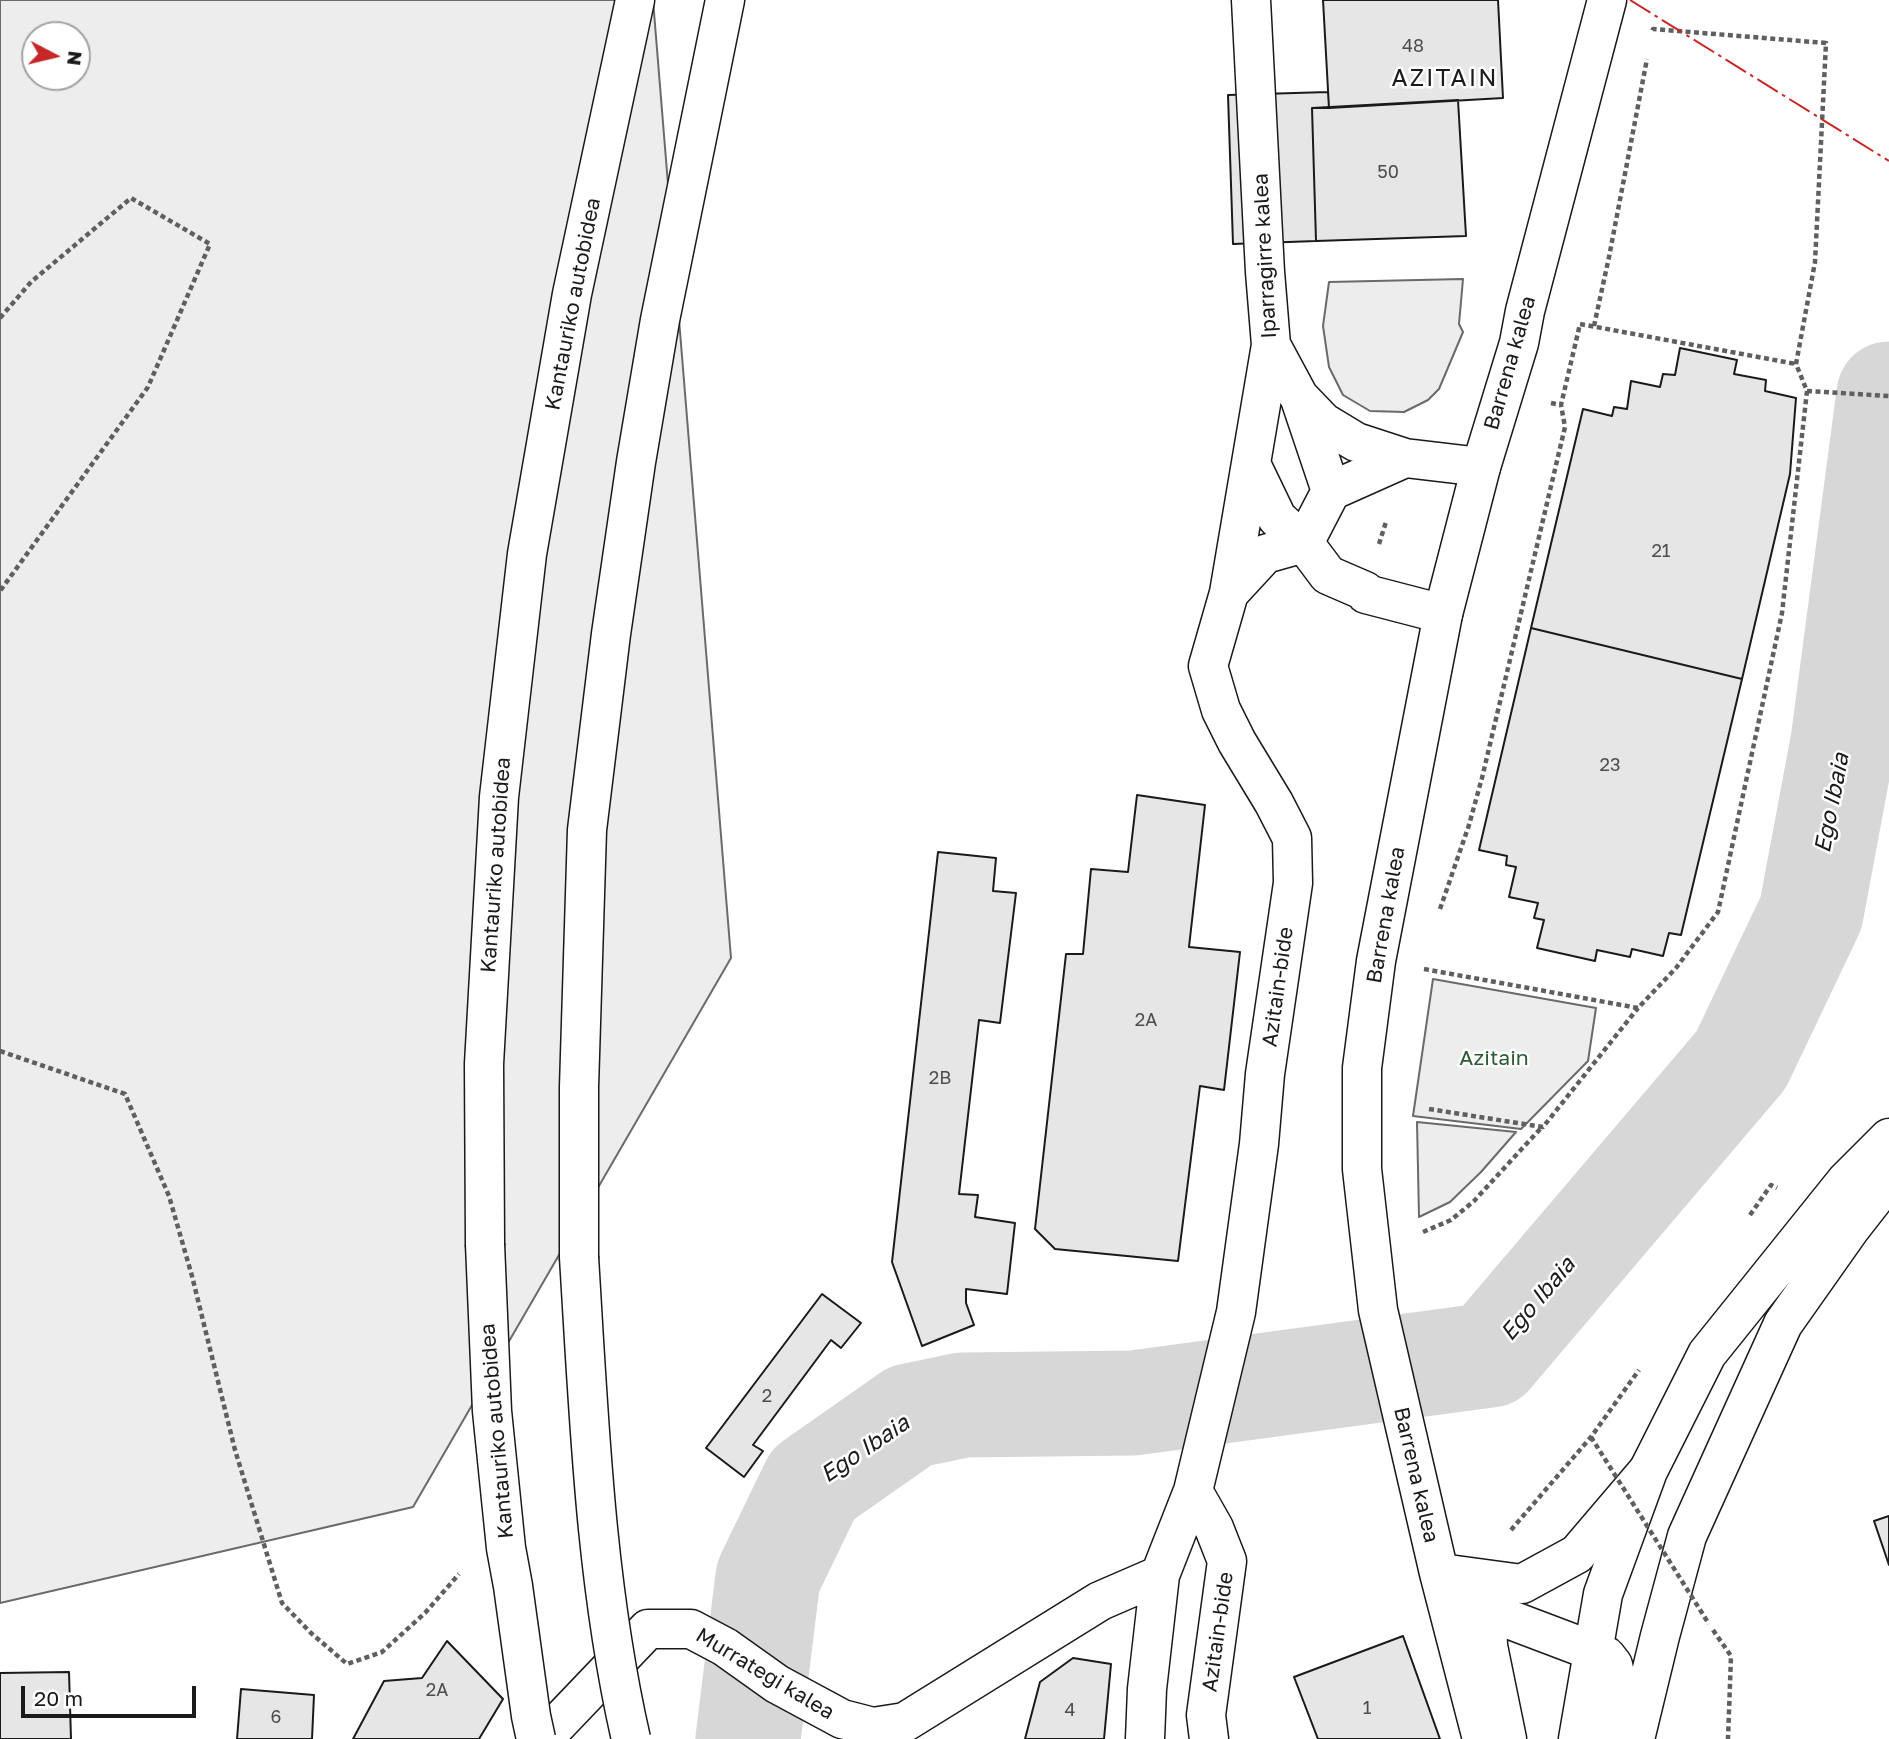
<!DOCTYPE html>
<html>
<head>
<meta charset="utf-8">
<style>
	body { margin:0 }
	#map { position:relative; width:1889px; height:1739px; overflow:hidden; background:#fff; font-family:"Golos Text",sans-serif }
	canvas { display:block }
	.north { position:absolute; left:21px; top:21px; width:70px; height:70px; box-sizing:border-box; background:#fff; border:2px solid #a3a3a3; border-radius:50%; rotate:97deg; font-size:19px; font-weight:700; line-height:28px; text-align:center; color:#1a1a1a }
	.north::after { content:''; display:block; margin:auto; width:24px; height:32px; background:#c62828; clip-path:polygon(50% 0,100% 100%,50% 72%,0 100%) }
	.scale { position:absolute; left:21px; top:1686px; width:175px; height:32px; box-sizing:border-box; border:4px solid #1a1a1a; border-top:0; padding-left:9px; font-size:21px; line-height:24px; white-space:nowrap; color:#1a1a1a; -webkit-text-stroke:5px #fff; paint-order:stroke }
</style>
</head>
<body>
<div id="map">
<canvas width="1889" height="1739"></canvas>
<div class="north">N</div>
<div class="scale">20 m</div>
</div>
<script>
const c = document.querySelector('canvas').getContext('2d');
c.lineJoin = 'round';
function fill(path, color) { c.fillStyle = color; c.fill(path, 'evenodd'); }
function trace(path, color, width, dash) { c.strokeStyle = color; c.lineWidth = width; c.lineCap = dash ? 'butt' : 'round'; c.setLineDash(dash || []); c.stroke(path); }
function drawText(font, color, halo, rows, align = 'center') {
  c.font = font + ' "Golos Text",sans-serif'; c.lineWidth = 5; c.setLineDash([]); c.textBaseline = 'middle'; c.strokeStyle = halo; c.fillStyle = color; for (const [text, x, y, turn = 0] of rows) {
    c.save(); c.translate(x, y); c.rotate((+turn || 0) * Math.PI / 180); c.textAlign = isNaN(turn) ? turn : align; if (halo) c.strokeText(text, 0, 0); c.fillText(text, 0, 0); c.restore();
  }
}
const built = new Path2D(`
	M0,0H653L731,958L413,1507L0,1603ZM35,35H77V77H35Z
	M1463,279L1459,324L1463,332L1439,389L1428,400L1404,412L1370,411L1343,395L1329,367L1323,326L1329,282Z
	M1433,979L1596,1008L1588,1061L1521,1129L1413,1116Z
	M1417,1122L1516,1132L1481,1172L1450,1202L1419,1217Z`);
fill(built, '#ededed');
trace(built, '#6a6a6a', 2);
trace(new Path2D(`
	M748,1739L768,1577L813,1484L910,1416L963,1405L1133,1403L1490,1355L1741,1060L1811,913L1843,742L1889,394`), '#d7d7d7', 105);
const building = new Path2D(`
	M1323,0H1498L1503,98L1329,108Z
	M1328,92L1329,108H1312L1316,241L1233,244L1228,95Z
	M1458,100L1466,236L1316,241L1312,108Z
	M1680,348L1737,360L1734,374L1766,380L1765,391L1796,398L1790,474L1742,679L1531,628L1583,409L1612,416L1614,407L1627,409L1631,381L1660,387L1663,374L1675,375Z
	M1531,628L1742,679L1681,935L1669,933L1663,956L1632,949L1630,957L1597,950L1595,961L1537,948L1544,920L1534,918L1538,903L1509,897L1516,867L1506,865L1507,856L1479,850Z
	M1137,795L1205,805L1189,947L1240,952L1224,1090L1200,1086L1178,1261L1055,1249L1035,1229L1066,954H1083L1091,869L1128,872Z
	M938,852L996,858L993,891L1016,893L1000,1023L979,1020L959,1194L978,1195L975,1217L1015,1223L1007,1294L966,1289V1303L974,1325L922,1346L892,1262Z
	M822,1294L861,1323L841,1348L831,1340L753,1445L763,1451L744,1477L706,1448Z
	M1889,1516V1565L1874,1521Z
	M1403,1636L1440,1739H1318L1294,1677Z
	M447,1641L503,1699L479,1739H353L384,1681L422,1678Z
	M1073,1658L1111,1664L1104,1739H1025L1040,1682Z
	M69,1672L71,1739H0V1673Z
	M241,1689L314,1695L312,1739H237Z`);
fill(building, '#e6e6e6');
trace(building, '#1a1a1a', 2);
const minor = new Path2D(`
	M1271,345L1299,397L1323,422L1356,442L1405,458
	M1301,402L1331,491
	M1251,464L1277,518L1304,543L1328,575L1365,591L1366,594L1443,614
	M1304,543L1331,491L1405,458L1481,467
	M1229,593L1271,345L1265,272L1251,0
	M1193,1491L1214,1528L1227,1561L1206,1715L1209,1739
	M1487,1611L1488,1646L1507,1739
	M543,1739L648,1629H691L725,1647L777,1684L842,1719L873,1727L905,1722L1100,1601L1160,1575
	M1145,1739L1147,1689L1160,1575L1193,1491L1236,1312L1259,1144L1265,1074L1293,883L1292,838L1274,803L1237,742L1221,710L1208,666L1229,593L1265,554L1304,543`);
const tertiary = new Path2D(`
	M1439,1573L1487,1611L1606,1656L1613,1665L1616,1678L1609,1739
	M1441,1573L1522,1584L1577,1554L1646,1473
	M1482,1739L1439,1573L1378,1310L1362,1169V1068L1376,961L1443,614L1481,467L1519,343L1525,311L1607,0`);
const trunk = new Path2D(`
	M1578,1739L1603,1594L1648,1471L1707,1354L1846,1181L1889,1138
	M1635,1739L1660,1636L1687,1536L1783,1324L1850,1229L1889,1179`);
const motorway = new Path2D(`
	M485,1244L484,1064L499,797L527,554L572,294L635,0
	M579,1257V1087L587,830L611,634L636,462L660,320L725,0`);
trace(minor, '#1a1a1a', 41);
trace(tertiary, '#1a1a1a', 41);
trace(trunk, '#1a1a1a', 41);
trace(motorway, '#1a1a1a', 41);
trace(new Path2D(`
	M0,318L31,282L131,198L210,244L148,387L0,591
	M1594,326L1609,257L1647,59
	M1807,391L1889,396
	M1551,403L1561,405L1580,324L1796,364
	M1379,544L1386,522
	M1440,909L1469,825L1482,778L1565,427L1561,405
	M1424,969L1638,1008L1676,968L1718,912L1782,613L1807,391L1796,364L1815,262L1826,43L1653,29L1652,33
	M0,1051L125,1094L169,1196L192,1276L235,1450L282,1603L311,1633L347,1664L382,1652L425,1613L459,1574
	M1429,1109L1543,1127L1638,1008
	M1750,1215L1771,1185L1777,1188
	M1423,1232L1451,1220L1474,1201L1542,1127
	M1511,1530L1591,1437L1639,1370
	M1713,1630L1731,1656L1728,1739`), '#5f5f5f', 4.5, [5, 3.5]);
trace(minor, '#fff', 38);
trace(tertiary, '#fff', 38);
trace(trunk, '#fff', 38);
trace(motorway, '#fff', 38);
const motorwayBridge = new Path2D(`
	M485,1244L492,1411L506,1548L513,1586L531,1716L536,1739
	M579,1257C589,1418 595,1582 631,1739`);
trace(motorwayBridge, '#1a1a1a', 41, []);
trace(new Path2D(`
	M1591,1437L1709,1624`), '#5f5f5f', 4.5, [5, 3.5]);
trace(motorwayBridge, '#fff', 38);
trace(new Path2D(`
	M1630,0L1889,161`), '#c62828', 2, [24, 5, 3.5, 5]);
drawText('18px', '#4d4d4d', null, [
	["48",1413,46],
	["50",1388,172],
	["21",1661,551],
	["23",1610,765],
	["2A",1146,1020],
	["2B",940,1078],
	["2",767,1396],
	["2A",437,1690],
	["1",1367,1708],
	["4",1070,1710],
	["6",276,1717]
]);
drawText('21px', '#1a1a1a', '#fff', [
	["Iparragirre kalea",1265,256,-93],
	["Kantauriko autobidea",573,304,-79],
	["Barrena kalea",1510,363,-74],
	["Kantauriko autobidea",496,865,-86],
	["Barrena kalea",1386,915,-80],
	["Azitain-bide",1278,987,-82],
	["Kantauriko autobidea",497,1431,-95],
	["Barrena kalea",1416,1475,77],
	["Azitain-bide",1218,1632,-82],
	["Murrategi kalea",765,1674,31]
]);
drawText('21px', '#2b5a34', '#fff', [
	["Azitain",1494,1058]
]);
drawText('italic 23px', '#1a1a1a', '#fff', [
	["Ego Ibaia",1832,803,-79],
	["Ego Ibaia",1538,1299,-50],
	["Ego Ibaia",865,1449,-34]
]);
c.letterSpacing = '2px';
drawText('24px', '#1a1a1a', '#fff', [
	["AZITAIN",1445,78]
]);
c.letterSpacing = '0px';
</script>
</body>
</html>
